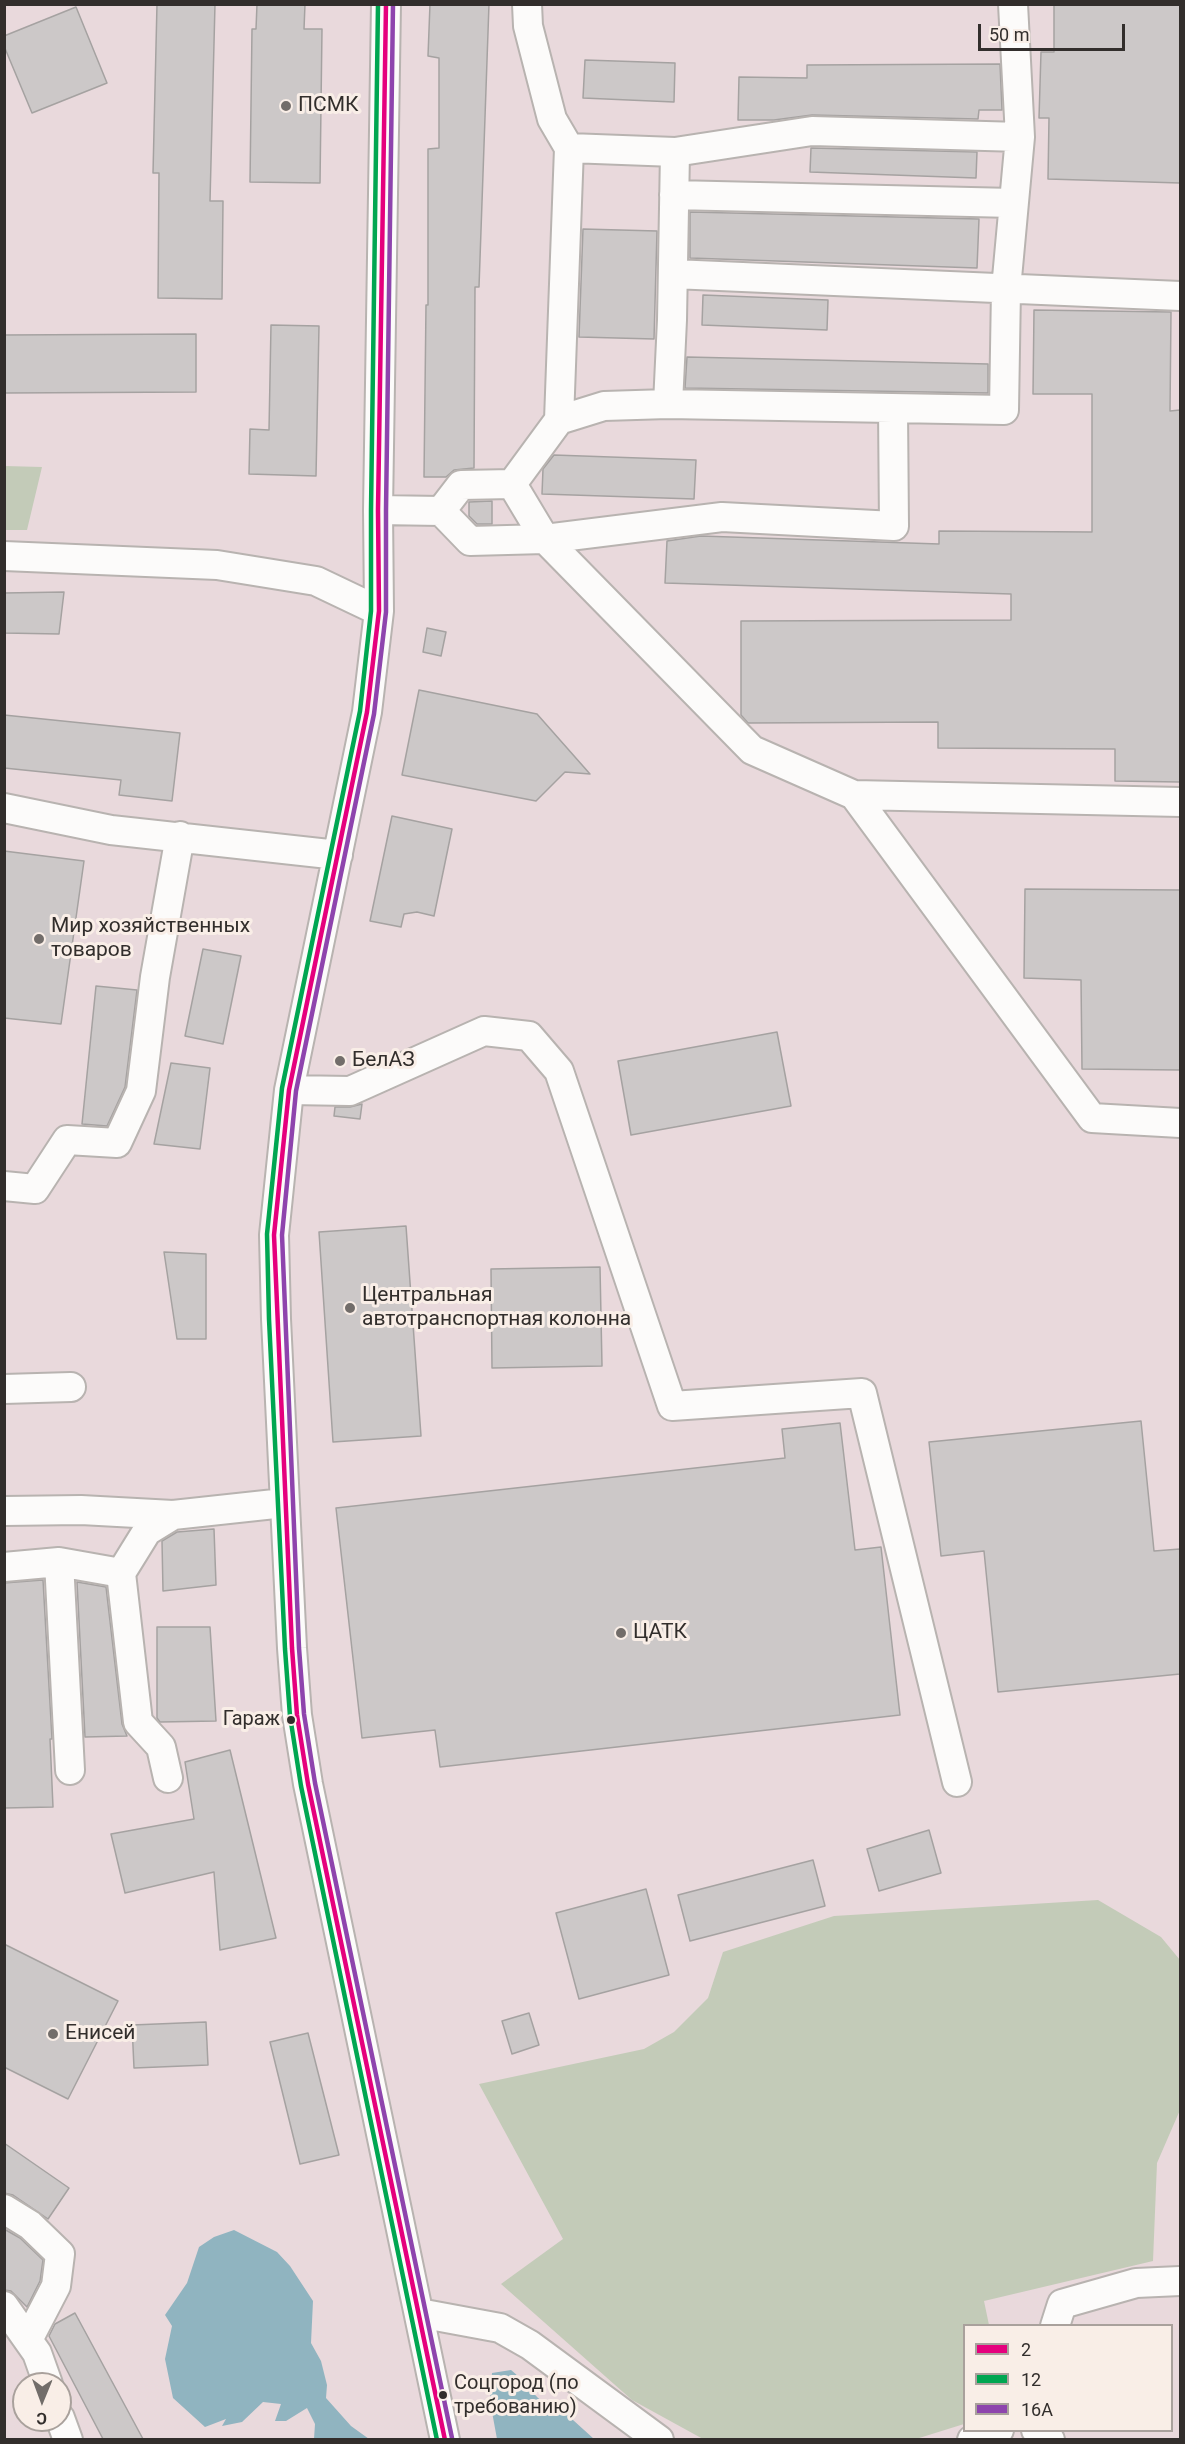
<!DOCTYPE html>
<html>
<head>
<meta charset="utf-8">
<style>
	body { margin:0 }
	#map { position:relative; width:1185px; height:2444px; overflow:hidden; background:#e8e2de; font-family:Roboto,sans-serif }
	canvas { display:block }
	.frame { position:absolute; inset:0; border:6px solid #322e2c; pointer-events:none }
	.legend { position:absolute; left:963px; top:2324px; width:210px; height:108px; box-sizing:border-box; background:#f9eee7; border:2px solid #a9a19c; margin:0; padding:8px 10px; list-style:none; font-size:18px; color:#322e2c }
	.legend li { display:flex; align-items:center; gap:12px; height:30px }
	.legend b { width:30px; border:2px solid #a9a19c }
	.north { position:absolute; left:12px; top:2372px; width:60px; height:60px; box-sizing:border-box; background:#f9eee7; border:2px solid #a9a19c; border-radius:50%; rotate:181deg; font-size:16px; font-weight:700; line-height:24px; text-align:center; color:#322e2c }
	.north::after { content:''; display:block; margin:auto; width:21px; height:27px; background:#726d6a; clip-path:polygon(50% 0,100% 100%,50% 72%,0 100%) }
	.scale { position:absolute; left:978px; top:24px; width:147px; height:27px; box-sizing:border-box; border:3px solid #322e2c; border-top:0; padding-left:8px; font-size:18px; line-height:21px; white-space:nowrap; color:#322e2c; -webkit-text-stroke:4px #f9eee7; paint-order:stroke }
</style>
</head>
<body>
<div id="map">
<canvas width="1185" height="2444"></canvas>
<div class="frame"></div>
<ul class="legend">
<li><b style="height:8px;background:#e5007d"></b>2</li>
<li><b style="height:8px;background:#00a651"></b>12</li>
<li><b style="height:8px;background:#8e44ad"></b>16А</li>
</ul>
<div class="north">С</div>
<div class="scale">50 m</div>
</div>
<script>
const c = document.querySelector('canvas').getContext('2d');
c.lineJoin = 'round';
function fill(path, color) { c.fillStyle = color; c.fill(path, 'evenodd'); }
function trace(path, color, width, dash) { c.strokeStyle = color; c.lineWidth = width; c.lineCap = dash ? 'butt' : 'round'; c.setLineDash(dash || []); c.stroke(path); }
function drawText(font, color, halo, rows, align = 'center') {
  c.font = font + ' Roboto,sans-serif'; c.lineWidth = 6; c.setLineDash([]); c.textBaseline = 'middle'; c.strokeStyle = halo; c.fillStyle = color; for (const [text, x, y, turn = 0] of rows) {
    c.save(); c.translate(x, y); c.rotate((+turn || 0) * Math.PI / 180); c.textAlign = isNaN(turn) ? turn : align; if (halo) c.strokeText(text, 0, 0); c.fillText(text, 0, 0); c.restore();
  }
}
fill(new Path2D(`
	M5,5H1180V2439L5,2440ZM964,2326H1172V2430H964ZM24,2384H60V2420H24Z`), '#e9d9dc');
fill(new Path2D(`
	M5,466L42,467L27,530H5Z
	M1098,1900L1161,1937L1180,1960V2110L1157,2163L1153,2261L984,2301L989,2325L964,2326V2424L916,2439H703L632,2400L501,2284L563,2239L479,2084L644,2049L674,2032L708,1998L723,1952L834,1916Z`), '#c3cbb8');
fill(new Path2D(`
	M234,2230L277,2252L290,2266L313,2301L311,2343L321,2361L327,2385L326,2398L351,2426L369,2439H314L315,2424L307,2408L286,2421H275L281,2404L263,2402L242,2422L222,2426L226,2419L205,2427L173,2398L165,2359L172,2326L165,2315L187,2283L199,2247L214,2237Z
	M511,2370C536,2390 537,2410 573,2411V2420L594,2439H497L490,2401L492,2373Z`), '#90b4c0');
const building = new Path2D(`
	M157,4H215L210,201H223L222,299L158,298L159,173H153Z
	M257,4H305L304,29H322L320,183L250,182L252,29H256Z
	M430,4H489L479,287H475L474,468L454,470L446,477H424L426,305H428V149L439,148V58L428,56Z
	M1054,4H1180V183L1048,179L1049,118H1039L1041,52H1054Z
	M76,7L107,83L32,113L4,46V36Z
	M585,60L675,63L674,102L583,98Z
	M1000,64L1002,110H979L978,119L812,115L774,120H738L739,77L807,78V65Z
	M811,148L977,152L976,178L810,172Z
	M690,212L979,219L977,268L690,258Z
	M583,229L657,231L654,339L579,337Z
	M703,295L828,300L827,330L702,325Z
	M1034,310L1171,312L1170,411L1180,410V782L1115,781V749L938,748V722L748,723L741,715V621L1011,620V594L665,583L667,541L701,536L939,544V531L1092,532V394H1033Z
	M271,325L319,326L316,476L249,474L250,429L269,430Z
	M196,334V392L4,393V335Z
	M687,357L988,364V393L685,388Z
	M554,455L696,460L694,499L542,494L543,469Z
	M492,501V524H477L469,516V502Z
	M64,592L59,634L4,633V593Z
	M427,628L446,632L441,656L423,652Z
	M419,690L537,714L590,774L565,772L536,801L402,775Z
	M4,715L180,733L172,801L119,795L121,780L4,768Z
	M392,816L452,829L434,916L417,912L404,914L401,927L370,921Z
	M4,851L84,861L61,1024L4,1018Z
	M1025,889L1180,890V1070L1082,1069L1081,980L1024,978Z
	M203,949L241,956L223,1044L185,1036Z
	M96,986L137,990L125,1087L107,1126L82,1124Z
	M777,1032L791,1106L631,1135L618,1061Z
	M171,1063L210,1068L200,1149L154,1144Z
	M362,1104L360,1119L334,1116L335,1107H350Z
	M406,1226L421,1436L333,1442L319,1232Z
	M164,1252L206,1254V1339H177Z
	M600,1267L602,1366L492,1368L491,1269Z
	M1141,1421L1154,1551L1180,1549V1674L998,1692L984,1551L941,1556L929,1442Z
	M840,1423L855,1550L881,1547L900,1715L440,1767L435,1730L362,1738L336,1508L785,1458L782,1429Z
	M214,1529L216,1585L163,1591L162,1541L177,1532Z
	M43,1580L52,1739H50L53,1807L4,1808V1583Z
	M77,1582L106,1587L122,1724L127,1736L85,1737Z
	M157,1627H210L216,1721L160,1722L157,1718Z
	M230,1750L276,1938L220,1950L214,1872L125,1893L111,1834L194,1819L185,1762Z
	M929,1830L941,1873L879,1891L867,1849Z
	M813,1860L825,1906L690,1941L678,1895Z
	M646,1889L669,1975L579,1999L556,1913Z
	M4,1944L118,2001L68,2099L4,2067Z
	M529,2013L539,2045L512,2054L502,2021Z
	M206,2022L208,2065L134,2068L132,2025Z
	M308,2033L339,2155L300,2164L270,2042Z
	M4,2143L69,2188L48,2219L13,2195L4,2193Z
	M4,2229L20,2238L43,2260L40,2281L27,2307L11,2291L4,2290Z
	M75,2313L143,2439H103L49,2336L55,2324Z`);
fill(building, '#ccc8c8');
trace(building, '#a5a2a1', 1.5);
const minor = new Path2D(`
	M386,4L378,510L379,611L367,712L289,1090L274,1235L276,1319L292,1648L297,1715L308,1784L445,2440
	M527,4L528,26L552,119L569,148
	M675,152L812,131L1020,137
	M674,195L1013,203
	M673,274L1180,296
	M559,420L569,148L675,152L672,320L668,404
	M512,484L559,420L604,406L668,404L1004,410L1006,289L1020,137L1013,4
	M378,510L441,511L470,541L545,539L752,750L854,795L1180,802
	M441,511L461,485L512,484L545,539L722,517L894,526L893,409
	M4,556L217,565L316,581L379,611
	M854,795L1092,1118L1180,1123
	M4,808L111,830L338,855
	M289,1090L350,1091L484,1031L529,1036L559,1071L672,1406L862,1393L957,1782
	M4,1186L35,1189L67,1140L117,1143L141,1091L155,977L180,836
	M4,1389L71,1387
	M4,1511L81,1510L173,1515
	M4,1567L59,1562
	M70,1770L59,1562L121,1573
	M168,1778L161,1747L138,1722L121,1573L147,1531L173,1515L284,1503
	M4,2209L30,2225L60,2254L56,2286L28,2340
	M4,2306L37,2353L48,2384
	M419,2313L500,2328L530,2345L659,2440
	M1055,2326L1062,2304L1136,2283L1180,2281
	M60,2418L68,2440
	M1036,2430L1050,2440
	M972,2440L999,2430`);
trace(minor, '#b8b3b0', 32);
trace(minor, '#fcfbfa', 28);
trace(new Path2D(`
	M386,4L378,510L379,611L367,712L289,1090L274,1235L292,1648L297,1715L308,1784L445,2440`), '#e5007d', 4.5);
trace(new Path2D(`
	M378,4L371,510V611L360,711L282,1088L267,1234L269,1319L285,1649L290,1716L301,1786L437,2440`), '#00a651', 4.5);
trace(new Path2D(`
	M393,4L386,510V612L374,714L296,1091L282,1235L299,1648L304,1714L315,1783L452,2438`), '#8e44ad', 4.5);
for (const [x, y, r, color] of [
	[286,106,6,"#726d6a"],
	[39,939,6,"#726d6a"],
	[340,1061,6,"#726d6a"],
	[350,1308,6,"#726d6a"],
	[621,1633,6,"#726d6a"],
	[291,1720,5,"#322e2c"],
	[53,2034,6,"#726d6a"],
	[443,2395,5,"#322e2c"]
]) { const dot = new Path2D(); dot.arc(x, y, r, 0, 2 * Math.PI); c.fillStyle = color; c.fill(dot); trace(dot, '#f9eee7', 2); }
drawText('20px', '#322e2c', '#f9eee7', [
	["Гараж",280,1720],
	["Соцгород (по",454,2384,"left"],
	["требованию)",454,2408,"left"]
], 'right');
drawText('21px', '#322e2c', '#f9eee7', [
	["ПСМК",298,106],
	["Мир хозяйственных",51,927],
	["товаров",51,951],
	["БелАЗ",352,1061],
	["Центральная",362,1296],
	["автотранспортная колонна",362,1320],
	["ЦАТК",633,1633],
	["Енисей",65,2034]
], 'left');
</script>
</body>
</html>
